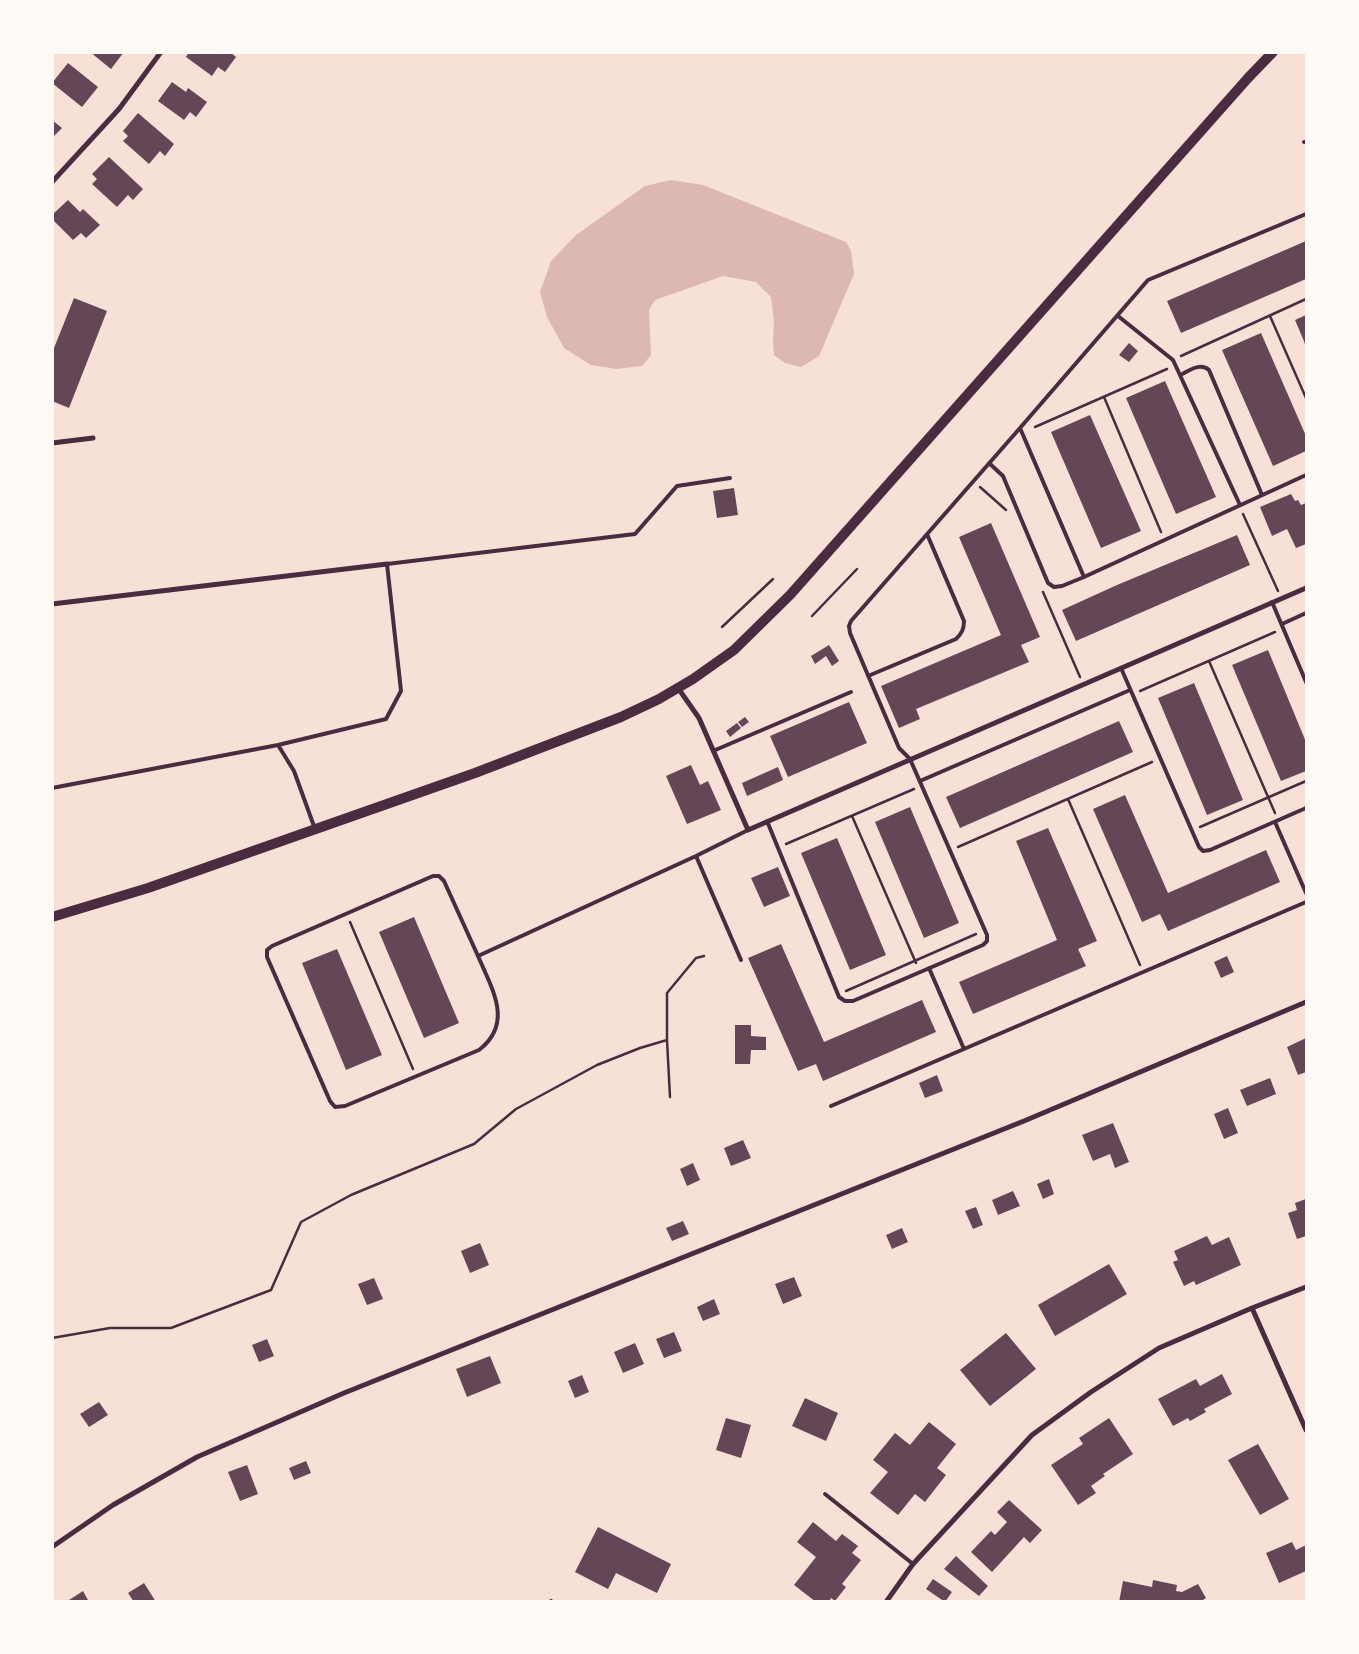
<!DOCTYPE html>
<html>
<head>
<meta charset="utf-8">
<style>
	body { margin:0 }
	#map { position:relative; width:1359px; height:1654px; overflow:hidden; background:#f7e1d7; font-family:Montserrat,sans-serif }
	canvas { display:block }
	.frame { position:absolute; inset:0; border:54px solid #fffaf5; pointer-events:none }
</style>
</head>
<body>
<div id="map">
<canvas width="1359" height="1654"></canvas>
<div class="frame"></div>
</div>
<script>
const c = document.querySelector('canvas').getContext('2d');
c.lineJoin = 'round';
function fill(path, color) { c.fillStyle = color; c.fill(path, 'evenodd'); }
function trace(path, color, width, dash) { c.strokeStyle = color; c.lineWidth = width; c.lineCap = dash ? 'butt' : 'round'; c.setLineDash(dash || []); c.stroke(path); }
fill(new Path2D(`
	M671,180L703,185L846,242L851,251L854,274L819,356L801,367L785,363L774,355L773,342L774,322L771,297L756,282L723,276L655,300L649,310L651,355L642,366L616,369L591,365L564,348L547,317L540,292L551,261L576,235L645,186Z`), '#dcb8b0');
fill(new Path2D(`
	M90,52H124L111,69Z
	M189,52H230L236,57L225,72L218,67L212,76L186,57Z
	M68,63L98,87L82,107L52,83Z
	M172,82L186,92L188,88L207,102L196,117L190,112L184,120L158,101Z
	M138,113L174,144L165,156L160,151L149,164L123,141L128,136L123,131Z
	M52,120L62,128L52,138Z
	M109,157L143,189L133,200L128,195L117,207L92,184L97,179L92,174Z
	M68,200L80,212L83,209L100,225L86,238L81,233L73,240L52,219V215Z
	M1306,241V279L1181,333L1167,301Z
	M74,298L107,311L69,408L52,401V353Z
	M1306,315V346L1295,320Z
	M1261,333L1306,436V451L1273,466L1222,350Z
	M1129,343L1138,351L1129,362L1119,355Z
	M1165,381L1216,497L1176,514L1126,398Z
	M1090,415L1141,531L1101,548L1051,432Z
	M734,488L738,515L717,518L713,491Z
	M1291,494L1295,501L1298,500L1301,505L1306,503V544L1296,548L1287,529L1272,536L1260,507Z
	M991,523L1040,637L1021,645L1029,662L916,709L920,719L899,728L881,686L1001,635L959,537Z
	M1237,535L1250,565L1076,641L1062,610L1117,585Z
	M829,645L839,661L832,666L826,656L815,664L811,656Z
	M1268,650L1306,742V771L1281,781L1232,665Z
	M1194,683L1243,800L1207,815L1158,698Z
	M849,702L867,743L788,777L770,736Z
	M745,717L749,722L742,727L738,722Z
	M1119,721L1133,752L960,828L946,797Z
	M737,723L741,728L730,737L726,731Z
	M691,765L700,785L708,781L721,810L687,824L666,776Z
	M778,767L783,780L747,796L742,783Z
	M1125,795L1168,893L1266,850L1280,882L1168,931L1160,914L1142,922L1093,809Z
	M910,807L959,923L924,938L875,822Z
	M1048,828L1097,941L1078,949L1086,966L973,1014L959,982L1057,940L1016,841Z
	M837,838L886,955L850,970L801,853Z
	M778,867L790,896L764,907L751,878Z
	M414,917L459,1023L424,1038L379,932Z
	M781,944L824,1042L922,1000L936,1032L823,1081L816,1064L798,1071L748,958Z
	M337,949L382,1055L346,1070L302,963Z
	M1227,956L1234,972L1221,978L1214,962Z
	M735,1025H751V1036L766,1037V1050H751L750,1064H735Z
	M1306,1038V1072L1298,1075L1287,1047Z
	M937,1075L943,1091L925,1098L919,1083Z
	M1270,1078L1276,1094L1247,1106L1240,1090Z
	M1228,1108L1238,1133L1224,1139L1214,1114Z
	M1113,1123L1129,1162L1115,1168L1110,1154L1093,1161L1082,1135Z
	M743,1140L751,1158L731,1166L724,1148Z
	M693,1163L700,1180L687,1186L680,1169Z
	M1049,1179L1054,1194L1043,1199L1037,1184Z
	M1013,1191L1020,1206L998,1215L992,1200Z
	M1306,1199V1236L1297,1239L1288,1213L1297,1210L1295,1203Z
	M976,1207L983,1225L973,1229L965,1211Z
	M683,1221L689,1234L672,1241L666,1228Z
	M902,1228L908,1242L892,1249L886,1235Z
	M1207,1236L1212,1245L1229,1237L1241,1265L1196,1285L1194,1281L1184,1286L1173,1262L1178,1260L1174,1251Z
	M480,1243L489,1265L470,1273L461,1251Z
	M1109,1264L1127,1294L1055,1336L1038,1305Z
	M794,1277L802,1296L783,1304L775,1284Z
	M374,1278L383,1299L367,1305L358,1284Z
	M714,1299L720,1314L703,1321L697,1307Z
	M674,1332L682,1351L664,1358L656,1339Z
	M1006,1333L1036,1369L990,1406L960,1370Z
	M267,1339L274,1356L259,1362L252,1345Z
	M635,1343L644,1364L623,1373L614,1352Z
	M490,1356L501,1383L467,1397L456,1369Z
	M1222,1374L1232,1394L1204,1409L1206,1412L1190,1421L1188,1418L1173,1426L1158,1399L1196,1379L1200,1386Z
	M582,1375L589,1392L575,1398L568,1381Z
	M805,1398L838,1413L826,1441L792,1426Z
	M99,1402L108,1415L89,1427L80,1414Z
	M726,1418L751,1425L741,1458L716,1450Z
	M1109,1418L1133,1454L1103,1474L1105,1476L1091,1486L1096,1493L1078,1505L1051,1465L1083,1444L1079,1438Z
	M929,1422L956,1444L937,1468L946,1475L925,1502L915,1494L898,1515L870,1493L888,1472L873,1460L895,1433L910,1445Z
	M1258,1444L1289,1499L1260,1515L1228,1460Z
	M306,1461L311,1473L294,1480L289,1468Z
	M247,1465L258,1494L240,1501L228,1472Z
	M1009,1500L1042,1530L1030,1543L1024,1537L992,1572L971,1552L991,1531L995,1535L1007,1522L997,1512Z
	M813,1522L836,1541L842,1534L858,1546L852,1553L861,1560L842,1584L846,1587L835,1601L831,1598L829,1602H816L794,1585L816,1557L797,1542Z
	M598,1527L671,1564L657,1593L616,1573L608,1589L575,1572Z
	M1292,1542L1296,1550L1306,1545V1571L1279,1583L1266,1553Z
	M956,1556L988,1586L979,1596L944,1569Z
	M933,1579L952,1592L945,1602L926,1589Z
	M1153,1580L1177,1585L1176,1591L1182,1592L1198,1584L1206,1598L1200,1602H1119L1123,1581L1152,1587Z
	M144,1583L156,1602H134L128,1593Z
	M83,1591L89,1602H66Z`), '#644757');
trace(new Path2D(`
	M1270,316L1306,398
	M1181,356L1306,299
	M1104,397L1161,532
	M1035,427L1167,369
	M980,487L1006,510
	M1243,514L1278,591
	M1043,592L1080,677
	M812,616L857,569
	M722,627L773,579
	M1209,661L1275,813
	M1140,691L1275,632
	M1068,799L1140,965
	M852,816L916,963
	M1200,827L1306,781
	M786,844L914,789
	M958,847L1152,762
	M350,922L413,1069
	M846,991L976,934
	M670,1097L667,1040V993L696,958L704,956
	M52,1338L110,1328H171L271,1290L301,1222L351,1195L474,1144L516,1109L597,1065L640,1048L667,1040`), '#4a2c40', 2.5);
trace(new Path2D(`
	M1304,142H1306
	M1306,214L1148,280L1020,428L1084,577L1306,475
	M1118,316L1173,360L1240,505
	M1180,375C1189,371 1200,362 1209,370L1262,495
	M989,463L1003,476L1048,583L1054,587L1062,586L1084,577
	M1272,602L1306,682
	M1282,624L1306,613
	M1121,668L1199,847L1203,851L1210,850L1306,808
	M868,676L956,639C962,633 964,629 964,621L927,534
	M278,745L294,771L315,829
	M713,751L851,692
	M920,781L1130,690
	M52,788L278,745L386,719L401,691L387,564L635,534L677,486L730,478
	M767,821L839,997L845,1001H853L983,945L987,941V935L910,759L899,748L850,633L849,626L851,621L1020,428
	M1275,822L1306,893
	M696,856L741,960
	M478,956C492,989 514,1023 479,1050L345,1106L335,1107L330,1101L267,957V950L272,946L433,876H439L444,881L478,956L696,856L748,830
	M929,968L964,1049L1306,902
	M831,1106L964,1049
	M825,1494L913,1564
	M551,1601L552,1602`), '#4a2c40', 4);
trace(new Path2D(`
	M52,182L119,109L161,52
	M52,443L93,438
	M52,604L387,564
	M678,688L699,718L748,830L1306,588
	M1252,1308L1306,1430
	M52,1547L113,1505L197,1457L344,1393L1024,1121L1306,1002
	M886,1602L913,1564L1032,1435L1091,1392L1159,1348L1252,1308L1306,1287`), '#4a2c40', 5);
trace(new Path2D(`
	M52,917L148,888L475,773L621,717L659,699L693,679L734,650L790,595L1248,78L1273,52`), '#4a2c40', 10);
</script>
</body>
</html>
